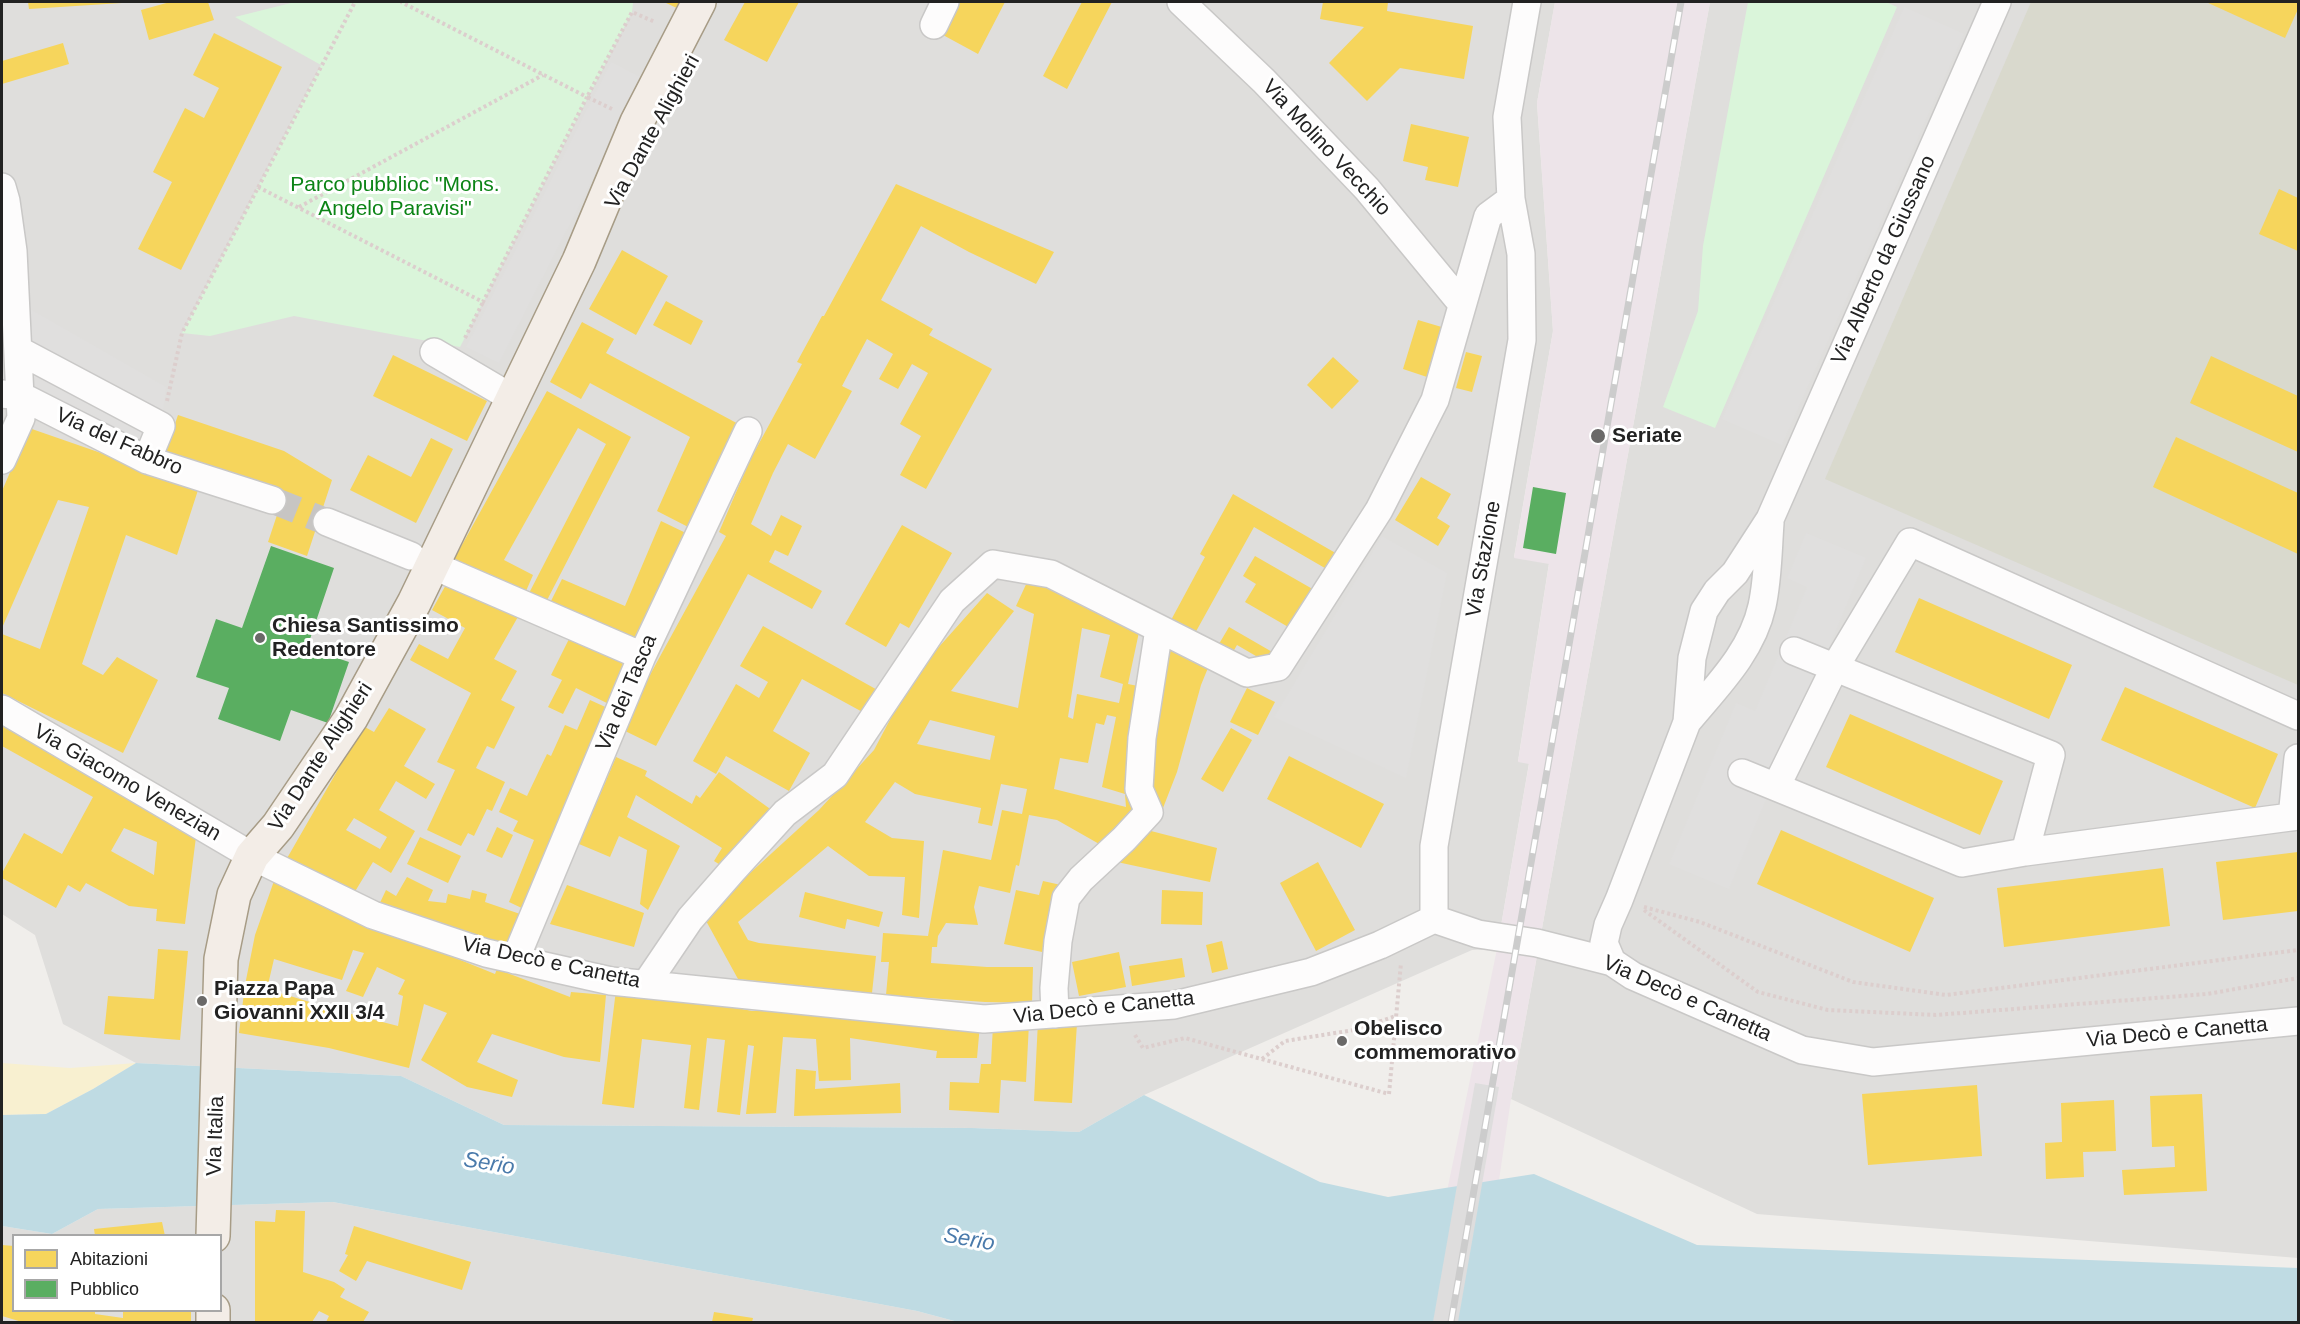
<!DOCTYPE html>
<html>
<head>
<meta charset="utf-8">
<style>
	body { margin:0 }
	#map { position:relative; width:2300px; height:1324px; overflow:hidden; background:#f0eeeb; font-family:Arial,sans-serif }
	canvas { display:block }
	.frame { position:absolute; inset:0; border:3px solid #222; pointer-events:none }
	.legend { position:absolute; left:12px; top:1234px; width:210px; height:78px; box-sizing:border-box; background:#fff; border:2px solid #a7a7a7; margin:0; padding:8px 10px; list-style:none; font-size:18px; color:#222 }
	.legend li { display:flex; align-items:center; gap:12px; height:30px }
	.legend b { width:30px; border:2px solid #a7a7a7 }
</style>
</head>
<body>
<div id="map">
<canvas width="2300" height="1324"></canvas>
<div class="frame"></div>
<ul class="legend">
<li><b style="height:16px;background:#f6d55c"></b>Abitazioni</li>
<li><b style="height:16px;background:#5aae61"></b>Pubblico</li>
</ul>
</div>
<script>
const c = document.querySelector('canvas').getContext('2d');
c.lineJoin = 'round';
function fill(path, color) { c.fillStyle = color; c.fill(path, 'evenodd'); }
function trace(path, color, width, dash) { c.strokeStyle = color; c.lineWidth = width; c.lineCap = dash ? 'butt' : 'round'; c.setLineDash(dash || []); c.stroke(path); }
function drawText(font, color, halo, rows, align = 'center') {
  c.font = font + ' Arial,sans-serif'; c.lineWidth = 6; c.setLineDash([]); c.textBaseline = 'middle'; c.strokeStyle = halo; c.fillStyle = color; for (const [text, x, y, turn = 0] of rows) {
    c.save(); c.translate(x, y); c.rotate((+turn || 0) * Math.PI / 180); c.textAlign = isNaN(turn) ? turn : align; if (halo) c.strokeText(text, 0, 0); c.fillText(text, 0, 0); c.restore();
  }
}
fill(new Path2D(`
	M2,2H1555L1537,103L1553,331L1514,557L1549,563L1518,761L1529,763L1497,949L1472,950L1144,1095L1079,1132L972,1128L504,1125L401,1076L136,1063L63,1024L35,935L2,914Z
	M1710,2H2298V1258L1757,1214L1511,1099Z
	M333,1202L917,1311L958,1322H2V1226L52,1234L98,1209ZM14,1236H220V1310H14Z`), '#dfdedc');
fill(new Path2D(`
	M1555,2H1710L1511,1099L1478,1322H1420L1497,949L1529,764L1518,762L1549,564L1514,558L1553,331L1537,103Z`), '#ede4e9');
fill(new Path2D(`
	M2031,2H2298V685L1825,479Z`), '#d9d9cd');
fill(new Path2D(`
	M2,1063L70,1068L136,1063L93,1089L46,1114L2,1115Z`), '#f8f0d0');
fill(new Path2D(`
	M295,2L633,3L632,12L460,347L294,316L210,336L182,333L321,65L235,17Z
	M1748,2H1886L1897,7L1715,428L1663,407L1698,311L1703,246Z`), '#daf5da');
fill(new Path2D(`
	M1904,7L1964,34L1782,445L1722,419Z
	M611,62L644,79L499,363L466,347Z
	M16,301L166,387L161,426L152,449L19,379Z
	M1806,533L1866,558L1729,889L1669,864L1736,703L1755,711L1807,587L1787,578Z
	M1382,536L1447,573L1406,778L1274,717Z`), '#e0dfde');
fill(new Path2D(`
	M136,1063L401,1076L504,1125L972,1128L1079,1132L1144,1095L1320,1182L1388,1197L1534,1174L1697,1245L2298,1268V1322H958L917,1311L333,1202L98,1209L52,1234L2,1226V1115L46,1114L93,1089Z`), '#bfdbe3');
fill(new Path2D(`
	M1475,1083L1499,1087L1458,1322H1433Z`), '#dedddd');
fill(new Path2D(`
	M28,2H122V3L29,9Z
	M170,2H208L214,20L149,40L141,10Z
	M664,2H686L681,10Z
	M745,2H799L767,62L724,40Z
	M960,2H1005L978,54L943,35Z
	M1082,2H1112L1067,89L1043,76Z
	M1323,2H1388L1387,11L1473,26L1464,79L1400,68L1367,101L1329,63L1364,27L1320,19Z
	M2206,2H2298V9L2285,38Z
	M214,33L282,67L181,270L138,249L172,182L153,172L185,108L204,118L219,88L193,75Z
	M63,43L69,64L2,84V61Z
	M1411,124L1469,137L1458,187L1425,180L1428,167L1403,161Z
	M896,184L1054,252L1036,284L969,252L921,226L881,300L933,329L929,335L992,369L926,489L900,475L921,436L900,424L928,373L912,364L898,389L879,379L893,354L867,339L842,386L852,391L815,459L788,444L773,473L751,524L771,536L781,515L802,526L788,556L775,550L769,562L822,591L812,609L748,574L656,746L623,730L640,693L726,536L719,532L750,460L802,364L797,362L822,316H824Z
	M2279,189L2298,198V251L2259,234Z
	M622,250L668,276L636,335L589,309Z
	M666,301L703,321L691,345L653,325Z
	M1418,320L1445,328L1430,378L1403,369Z
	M582,322L614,339L606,353L744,427L694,530L657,511L690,437L590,383L581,399L550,382Z
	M1466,352L1482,356L1472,392L1456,388Z
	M393,355L487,401L467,441L373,396Z
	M2211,356L2298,396V452L2190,403Z
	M1333,357L1359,381L1332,409L1307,385Z
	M547,391L631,437L543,608L526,599L606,444L578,428L504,560L533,575L523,598L452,563Z
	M178,415L284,451L332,480L307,556L268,542L283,497L164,456Z
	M29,428L199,487L177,555L126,535L82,664L103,675L117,657L158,680L123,753L2,693V634L40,649L89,507L58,500L2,628V491Z
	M2176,437L2298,493V554L2153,487Z
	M431,438L453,449L416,523L350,490L368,455L411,477Z
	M1421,477L1451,494L1437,518L1450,526L1438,546L1395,520Z
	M1233,494L1339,555L1330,571L1254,527L1194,635L1170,622L1205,557L1200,554Z
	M661,521L690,535L640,647L548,607L562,579L625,606Z
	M902,525L952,553L909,628L900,623L886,647L845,624Z
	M1255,556L1316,591L1290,628L1245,602L1256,584L1243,576Z
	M1029,578L1139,632L1128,684L1143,687L1134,809L1108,849L1057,820L1029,815L1019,866L1016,865L1010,893L979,886L974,907L978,925L946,923L938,936L937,947H932L931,963L987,967H1033L1032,1003L985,1002L886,995L889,962H881L883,933L928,936L943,850L991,860L1002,810L1022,814L1027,789L1001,784L992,826L978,823L981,808L915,794L895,782L865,822L892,838L924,841L919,918L902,915L905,877L869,876L828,846L738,922L748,940L759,943L876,956L872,993L738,979L705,919L749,874L819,810L874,750L913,676L987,593L1014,611L951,691L1018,708L1034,614L1016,606ZM1082,628L1110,635L1100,677L1123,684L1119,703L1077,694L1073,719L1068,717ZM1107,715L1116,717L1102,787L1125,794L1126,807L1054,789L1060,758L1088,763L1096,723L1104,725ZM930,720L995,736L990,760L917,744Z
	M448,581L519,615L494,659L517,671L501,700L515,707L494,749L487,746L476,768L505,782L492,811L487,809L474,836L468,833L461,846L427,830L455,770L437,762L471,693L410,660L419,644L448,659L465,628L432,610Z
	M1919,598L2072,665L2049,719L1895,652Z
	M763,626L881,692L868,715L802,679L773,731L810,753L789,791L726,756L716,774L693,761L736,684L759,698L768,682L740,666Z
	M1229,627L1274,653L1268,663L1237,645L1230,657L1216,649Z
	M572,633L621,656L626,667L613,706L576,688L563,714L548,707L562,680L551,675Z
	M1167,641L1210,663L1201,685L1177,772L1163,808L1143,797Z
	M2125,687L2278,754L2255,808L2101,740Z
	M1247,688L1275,702L1258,735L1230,722Z
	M590,700L612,710L528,911L509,902L534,840L513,831L518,821L499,812L510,788L527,796L547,754L551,756L565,725L577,730Z
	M389,708L426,729L404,766L435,784L426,799L396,781L379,810L415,831L391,873L373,862L351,898L286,860L363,726L374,732ZM354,818L387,837L380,849L346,830Z
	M1850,714L2003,781L1980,835L1826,767Z
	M2,718L197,829L185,924L156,921L157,909L129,906L86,883L80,892L68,885L56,908L2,878V873L24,833L62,854L93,797L2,746ZM124,828L157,842L154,875L111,851Z
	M1231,728L1252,740L1223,792L1201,779Z
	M1289,756L1384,804L1361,848L1267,799Z
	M616,757L647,771L645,776L692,804L696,795L700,798L719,772L773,811L725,868L714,861L722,848L636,795L627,817L680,846L648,910L640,904L647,850L619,836L610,857L579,844Z
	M497,827L513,835L502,858L486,851Z
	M1781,830L1934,898L1910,952L1757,884Z
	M1151,831L1217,848L1210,882L1117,862L1120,849Z
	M420,837L461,856L448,883L407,864Z
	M2298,852V911L2223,920L2216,862Z
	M1318,862L1355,930L1316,951L1280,883Z
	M2163,868L2170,926L2004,947L1997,888Z
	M407,877L433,890L428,901L446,903L448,894L470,899L472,890L487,894L485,902L526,916L513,946L474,937L378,907L386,890L396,896Z
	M274,881L379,927L495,974L497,969L570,997L571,992L606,995L600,1062L564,1057L492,1034L477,1062L518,1080L512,1097L467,1087L421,1060L447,1013L424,1004L409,1068L329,1048L239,1033L245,985L255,935ZM353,950L364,953L346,991L363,997L377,967L405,980L398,994L403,996L398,1026L336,1010L267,989L274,959L342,980Z
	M1043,881L1061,885L1047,953L1004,944L1016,890L1039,895Z
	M567,885L644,913L634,947L550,924Z
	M1162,890L1203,892L1202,925L1161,924Z
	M805,892L883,912L879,927L847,919L845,929L799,917Z
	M1222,941L1228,969L1212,973L1206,945Z
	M158,949L188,951L180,1040L104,1034L108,996L154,999Z
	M1119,952L1126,987L1079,996L1072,962Z
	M1182,958L1185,977L1132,986L1129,966Z
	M616,990L697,1000L752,1011H816L980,1024L977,1058H936L937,1051L850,1038L851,1080L819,1081L816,1039L783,1037L776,1113L746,1114L754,1046L748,1045L740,1115L717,1112L725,1040L707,1038L699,1110L684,1108L691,1045L642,1039L634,1108L602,1104Z
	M1038,1021L1077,1023L1072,1103L1034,1101Z
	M1029,1023L1026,1082L1001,1080L999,1113L949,1110L950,1082L979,1083L981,1064H991L993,1025Z
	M796,1069L816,1071L815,1089L900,1083L901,1113L794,1116Z
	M1977,1085L1982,1156L1868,1165L1862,1094Z
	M2202,1094L2207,1191L2124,1195L2122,1170L2175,1167L2174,1146L2152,1147L2150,1096Z
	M2114,1100L2116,1151L2083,1152L2084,1177L2046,1179L2045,1143L2062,1142L2061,1103Z
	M276,1210L305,1211L303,1272L334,1282L345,1289L340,1297L369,1312L363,1322H326L329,1316L319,1311L312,1322H255V1221L275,1222Z
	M162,1222L165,1236H95L94,1229Z
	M354,1226L471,1262L462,1290L367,1261L356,1281L339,1271L348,1255L345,1254Z
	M2,1245L14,1246V1311H95V1314L123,1318V1311H191V1322H22L2,1316Z
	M714,1312L753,1318L752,1322H712Z`), '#f6d55c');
fill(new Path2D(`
	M1533,487L1566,493L1556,554L1523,548Z
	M271,546L334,568L307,648L349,662L328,723L291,710L280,741L218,719L229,688L196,677L216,619L242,628Z`), '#5aae61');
trace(new Path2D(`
	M272,500L327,522`), '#c7c5c3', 27, [27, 14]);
const minor = new Path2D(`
	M1181,2L1264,81L1367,189L1462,304
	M934,25L945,2
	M2,187L6,201L13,251L21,418L2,460
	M18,350L161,426L147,460
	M434,352L512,398
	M2,394L21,396L147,460L272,500
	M327,522L411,556
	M432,565L642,656
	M1794,651L2051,755L2025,852
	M2,709L252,856L373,915L486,953L611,981L984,1019L1174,1005L1311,972L1380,945L1434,919L1478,934L1537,943L1612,962L1633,976L1802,1050L1873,1062L2298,1021
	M1687,722C1716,687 1752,652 1762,606C1768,579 1768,550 1770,523
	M1742,773L1962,863L2025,852L2298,816
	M1776,787L1835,667L1910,542L2298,716
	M2292,817L2298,758
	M1434,919V846L1522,340L1521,254L1511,199
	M515,960L642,656L748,431
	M1612,962L1604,943L1608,925L1619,900L1687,722L1692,658L1704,611L1717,591L1735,573L1770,519L1997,2
	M646,984L690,919L732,871L785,813L835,775L952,601L993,564L1051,574L1247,673L1278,667L1379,510L1435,400L1488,216L1511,199L1507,117L1527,2
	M1055,1014L1054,988L1058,941L1066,898L1081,879L1124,839L1149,812L1139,789L1142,738L1159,629`);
const major = new Path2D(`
	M213,1236L221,959L234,895L252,856L278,826L351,718L414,603L579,261L637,122L699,2
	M213,1322V1310`);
trace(minor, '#c9c8c7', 30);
trace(major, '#a79c86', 36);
trace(new Path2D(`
	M612,109L587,97L632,12L655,22
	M258,187L483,302L587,97L401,2
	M299,207L543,75
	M465,338L483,302
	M167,401L182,333L355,2
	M1644,907L1700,922L1853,982L1946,995L2298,950
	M1644,910L1758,992L1828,1010L1936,1015L2207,994L2298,978
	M1135,1035L1143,1048L1185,1038L1389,1094L1401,963
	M1262,1059L1285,1041L1354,1030L1396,1016`), '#dccecd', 4, [3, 3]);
trace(minor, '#fdfcfc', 27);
trace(major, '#f3ede7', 33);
const rail = new Path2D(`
	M1451,1322L1681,2`);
trace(rail, '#ccc', 7);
trace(rail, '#fff', 4.5, [14]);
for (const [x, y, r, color] of [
	[1598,436,8,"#6a6968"],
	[260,638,6,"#6a6968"],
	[202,1001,6,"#6a6968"],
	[1342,1041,6,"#6a6968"]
]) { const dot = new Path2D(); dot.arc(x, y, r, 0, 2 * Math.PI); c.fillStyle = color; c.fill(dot); trace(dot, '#fff', 2); }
drawText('21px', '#222', '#fff', [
	["Via Dante Alighieri",653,132,-61],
	["Via Molino Vecchio",1326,148,47],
	["Via Alberto da Giussano",1884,260,-66],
	["Via del Fabbro",119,442,24],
	["Via Stazione",1484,559,-80],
	["Via dei Tasca",627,693,-67],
	["Via Dante Alighieri",321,757,-57],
	["Via Giacomo Venezian",127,783,30],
	["Via Decò e Canetta",551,963,12],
	["Via Decò e Canetta",1687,999,24],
	["Via Decò e Canetta",1104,1008,-6],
	["Via Decò e Canetta",2177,1033,-5],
	["Via Italia",216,1136,-88]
]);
drawText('21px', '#0c8416', '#fff', [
	["Parco pubblioc \"Mons.",395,185],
	["Angelo Paravisi\"",395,209]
]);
drawText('bold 21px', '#222', '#fff', [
	["Seriate",1612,436],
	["Chiesa Santissimo",272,626],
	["Redentore",272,650],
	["Piazza Papa",214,989],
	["Giovanni XXII 3/4",214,1013],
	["Obelisco",1354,1029],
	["commemorativo",1354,1053]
], 'left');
drawText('italic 22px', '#4a7aab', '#fff', [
	["Serio",489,1164,9],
	["Serio",969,1240,10]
]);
</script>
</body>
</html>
